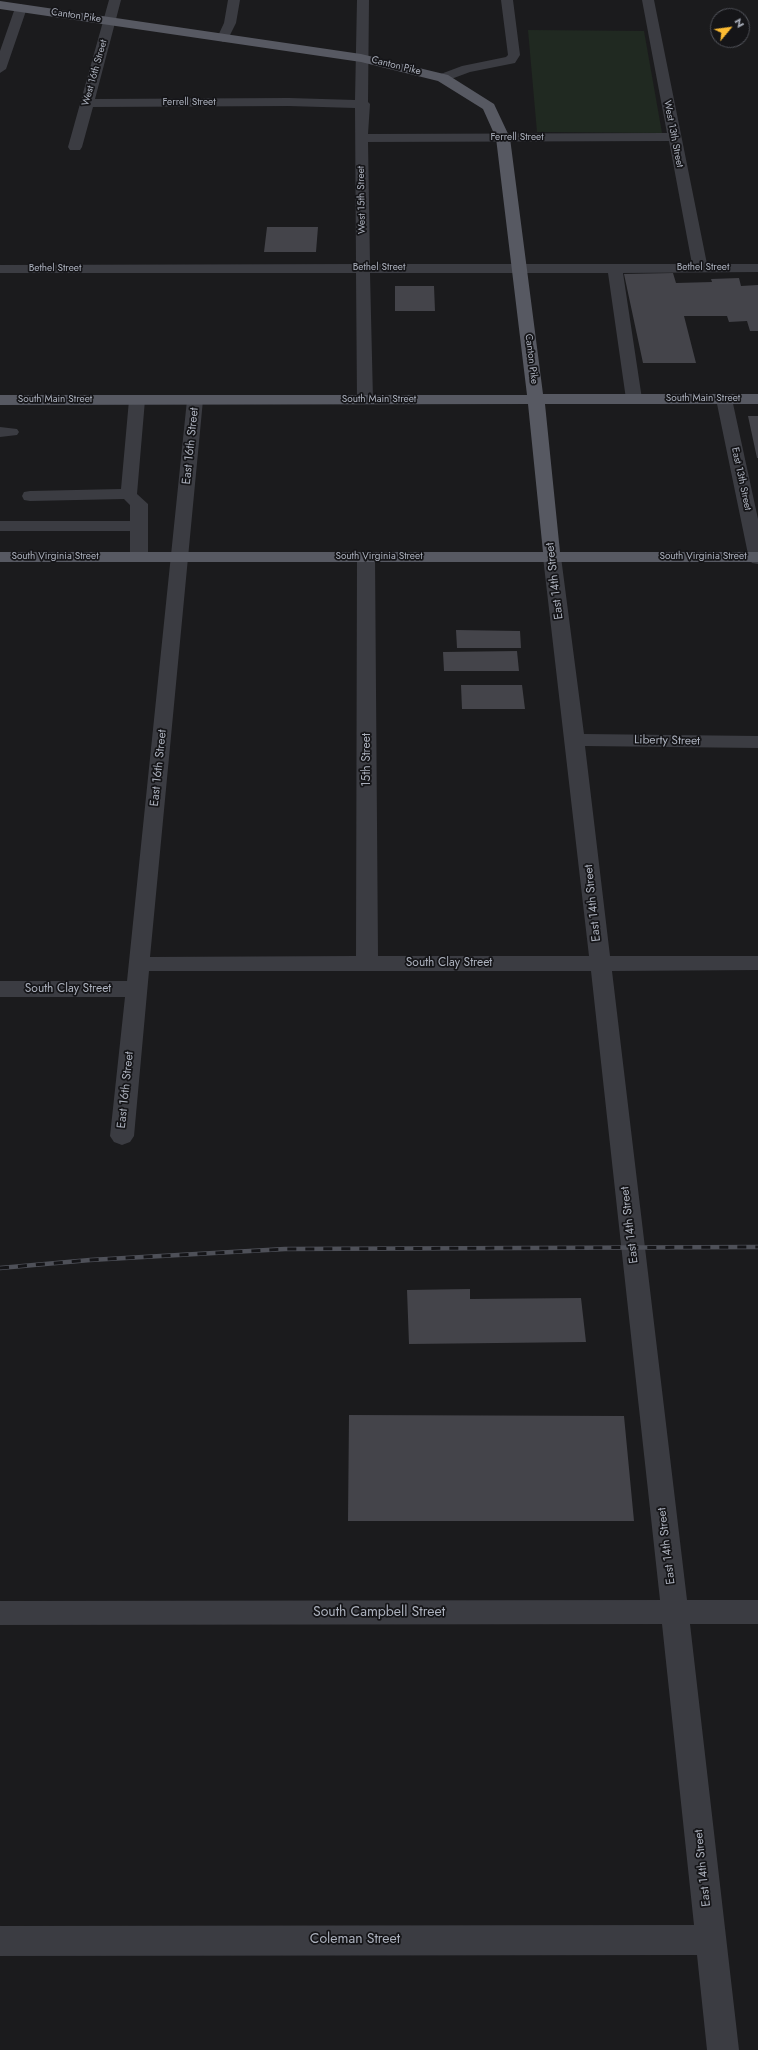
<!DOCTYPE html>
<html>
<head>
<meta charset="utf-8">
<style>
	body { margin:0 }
	#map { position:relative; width:758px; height:2050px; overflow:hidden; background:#1b1b1d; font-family:Jost,sans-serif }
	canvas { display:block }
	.north { position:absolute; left:710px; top:8px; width:40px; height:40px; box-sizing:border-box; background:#151518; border:1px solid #51535a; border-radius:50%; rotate:61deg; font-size:11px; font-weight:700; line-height:16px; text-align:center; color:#acb1bd }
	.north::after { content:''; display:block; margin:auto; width:14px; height:18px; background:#fdbc33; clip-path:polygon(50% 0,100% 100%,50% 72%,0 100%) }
</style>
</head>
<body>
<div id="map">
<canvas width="758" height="2050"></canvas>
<div class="north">N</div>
</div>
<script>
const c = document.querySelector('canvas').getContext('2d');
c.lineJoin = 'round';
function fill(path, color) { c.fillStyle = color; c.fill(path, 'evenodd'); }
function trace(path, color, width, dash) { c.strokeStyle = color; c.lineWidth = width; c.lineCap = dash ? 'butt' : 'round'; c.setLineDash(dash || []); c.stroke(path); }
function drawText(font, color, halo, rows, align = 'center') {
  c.font = font + ' Jost,sans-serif'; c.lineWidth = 3.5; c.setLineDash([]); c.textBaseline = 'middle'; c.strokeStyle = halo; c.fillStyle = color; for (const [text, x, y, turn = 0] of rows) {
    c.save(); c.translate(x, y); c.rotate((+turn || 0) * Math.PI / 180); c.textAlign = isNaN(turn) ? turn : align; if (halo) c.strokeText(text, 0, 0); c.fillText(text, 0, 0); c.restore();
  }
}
fill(new Path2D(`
	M528,30L644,31L662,133L537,132Z`), '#202921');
fill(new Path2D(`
	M267,227H318L316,252H264Z
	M673,273L676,283L712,282L711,279L739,278L741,286L758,285V331H750L747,321L729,322L727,316H684L696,363H643L624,274Z
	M395,286H434L435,311H395Z
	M748,416H758V458H757Z
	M456,630L520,631L521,648H457Z
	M517,651L519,671H444L443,652Z
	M461,685H522L525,709H462Z
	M470,1289V1299L581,1298L586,1342L409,1344L407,1290Z
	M349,1415L624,1416L634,1521H348Z`), '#44444a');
fill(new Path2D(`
	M109,0H121L95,99L289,98L355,100L357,0H369L368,102L370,104L368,134L667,133L642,0H654L707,264H758V272L623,273L642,399L640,402H628L626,399L608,273H370L373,400L371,403H359L357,400L356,273H0V265L356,264L355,108L289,106L93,107L82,147L80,150H70L68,147ZM669,141L692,264H370L368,142Z
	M228,0H240L236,23L227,41L223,42L217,38L224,23Z
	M501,0H513L520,55L515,63L470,72L443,82L438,81L437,78L438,75L462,66L506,57L508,55Z
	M21,4L27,8L6,69L0,73V51L15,8Z
	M724,394L730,396L732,399L758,519V564L752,563L749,559L716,399L718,396Z
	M137,395L143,397L145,400L137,494L148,504V557L145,561L139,562L133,561L130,557V531H0V521H130V505L124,499L30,501L24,500L22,496L24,492L30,491L121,489L129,400L131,397Z
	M195,395L201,397L203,400L150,957L356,956L357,557L360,553L366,552L372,553L375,557L378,956H589L543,557L546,553L552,552L558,553L561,557L584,734L758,736V748L585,746L610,956H758V970L612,971L687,1600H758V1624H690L739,2050H707L697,1955L0,1956V1926L694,1925L662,1624L0,1625V1601L660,1600L591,971H149L134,1136L130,1142L122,1145L114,1142L110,1136L125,997H0V981H127L187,400L189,397Z
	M0,427L17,429L19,432L17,435L0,437Z`), '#3b3c42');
fill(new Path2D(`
	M0,1L361,54L448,75L494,104L510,138L543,394H758V404H545L560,552H758V562H0V552H543L528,404L0,405V395H527L496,138L483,109L438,81L361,62L0,9Z`), '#575962');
const rail = new Path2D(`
	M0,1268L90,1260L285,1249L758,1247`);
trace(rail, '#4e5058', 4.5);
trace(rail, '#151518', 3, [9]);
drawText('10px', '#acb1bd', '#151518', [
	["Canton Pike",76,16,8],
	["Canton Pike",396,66,14],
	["West 16th Street",95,73,-74],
	["Ferrell Street",189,103],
	["West 13th Street",673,134,79],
	["Ferrell Street",517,138],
	["West 15th Street",362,200,-91],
	["Bethel Street",379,268],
	["Bethel Street",703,268],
	["Bethel Street",55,269],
	["Canton Pike",531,359,83],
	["South Main Street",703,399],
	["South Main Street",55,400],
	["South Main Street",379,400],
	["East 13th Street",741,479,78],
	["South Virginia Street",55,557],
	["South Virginia Street",379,557],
	["South Virginia Street",703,557]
]);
drawText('12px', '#acb1bd', '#151518', [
	["East 16th Street",191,446,-84],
	["East 14th Street",555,581,-97],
	["Liberty Street",667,741,1],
	["15th Street",367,760,-90],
	["East 16th Street",159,768,-84],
	["East 14th Street",593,903,-96],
	["South Clay Street",449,963],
	["South Clay Street",68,989],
	["East 16th Street",126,1090,-84],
	["East 14th Street",630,1225,-97],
	["East 14th Street",667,1546,-97],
	["East 14th Street",703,1868,-96]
]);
drawText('14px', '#acb1bd', '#151518', [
	["South Campbell Street",379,1613],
	["Coleman Street",355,1940]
]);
</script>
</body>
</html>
